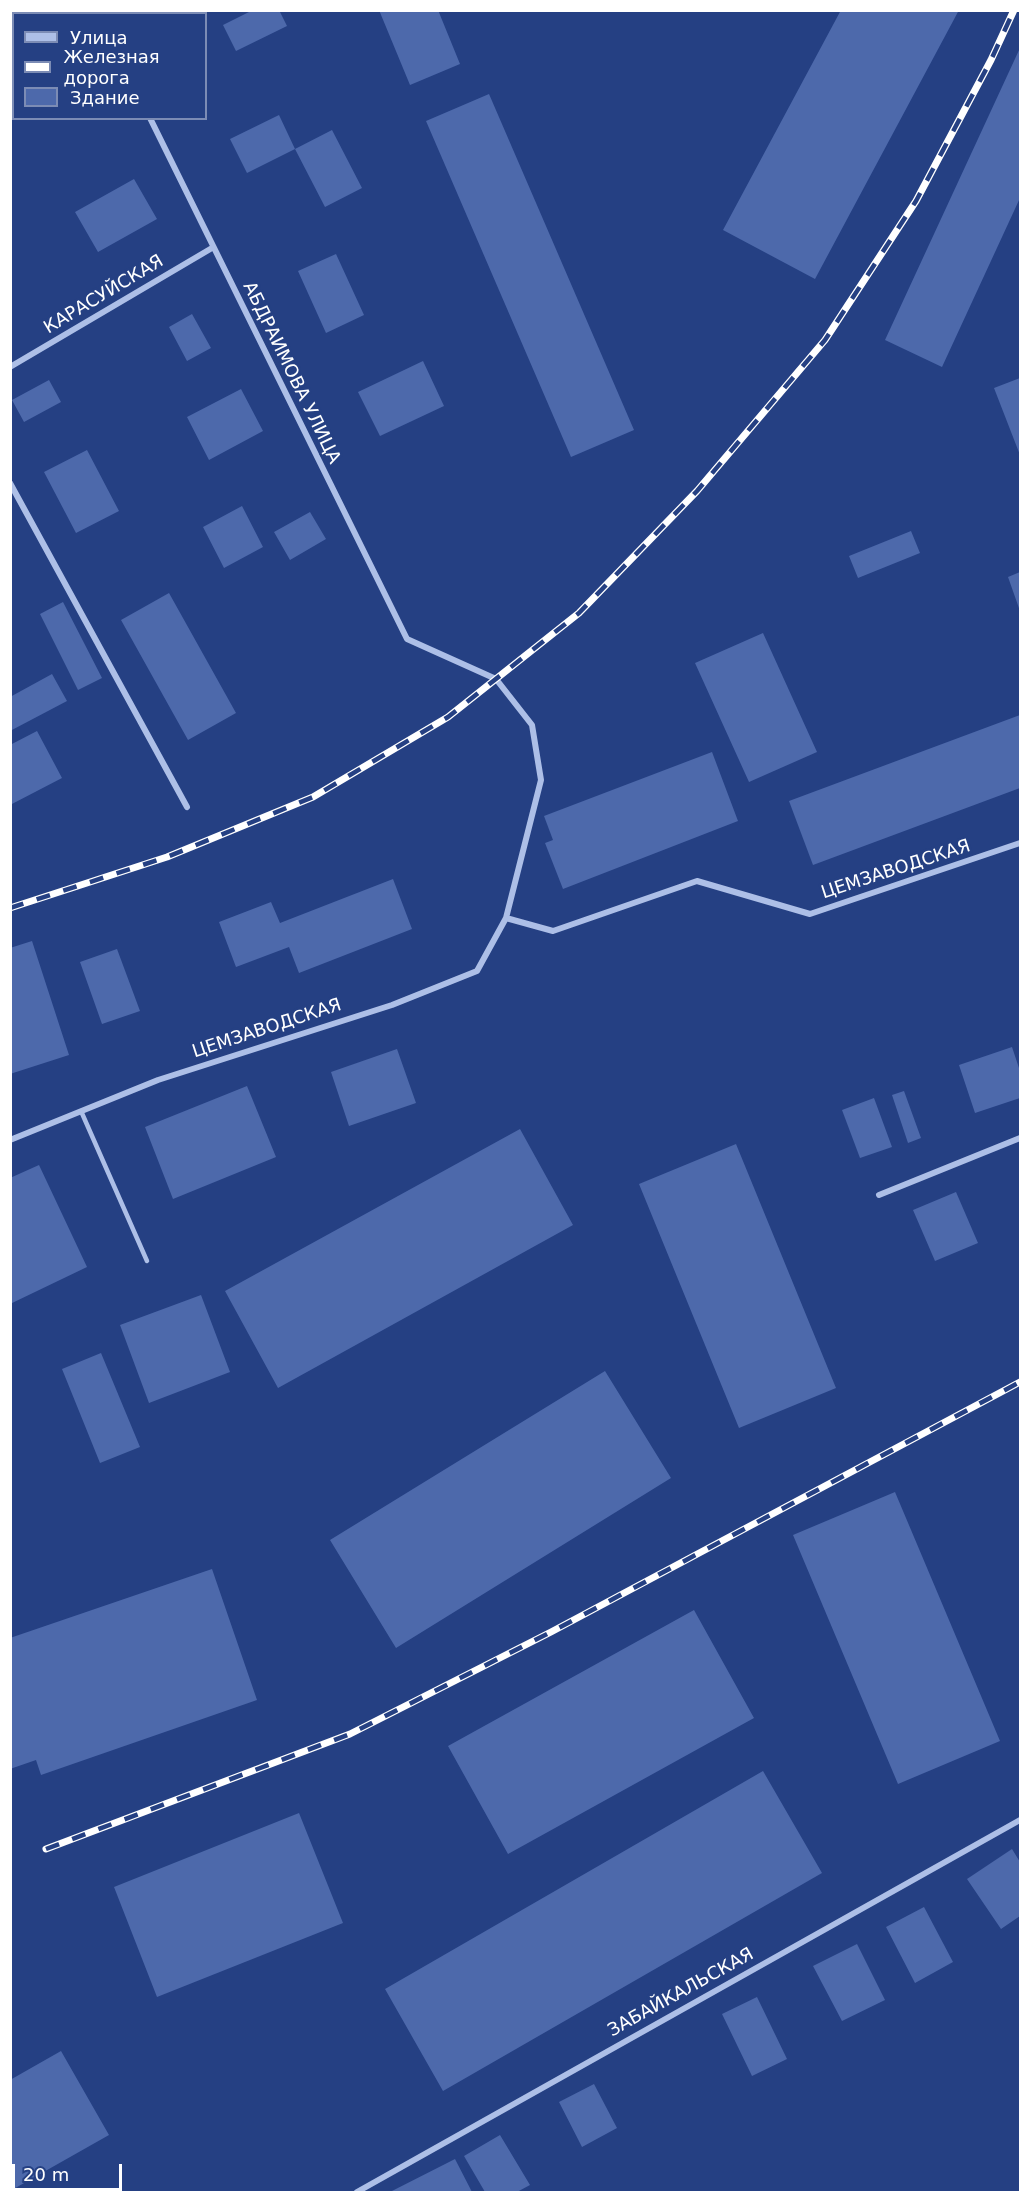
<!DOCTYPE html>
<html>
<head>
<meta charset="utf-8">
<style>
	body { margin:0 }
	#map { position:relative; width:1031px; height:2203px; overflow:hidden; background:#254083; font-family:"DejaVu Sans",sans-serif }
	canvas { display:block }
	.frame { position:absolute; inset:0; border:12px solid #fff; pointer-events:none }
	.legend { position:absolute; left:12px; top:12px; width:195px; height:108px; box-sizing:border-box; background:#254083; border:2px solid #7c8cb5; margin:0; padding:8px 10px; list-style:none; font-size:18px; color:#fff }
	.legend li { display:flex; align-items:center; gap:12px; height:30px }
	.legend b { width:30px; border:2px solid #7c8cb5 }
	.scale { position:absolute; left:12px; top:2164px; width:110px; height:27px; box-sizing:border-box; border:3px solid #fff; border-top:0; padding-left:8px; font-size:18px; line-height:21px; white-space:nowrap; color:#fff; -webkit-text-stroke:4px #254083; paint-order:stroke }
</style>
</head>
<body>
<div id="map">
<canvas width="1031" height="2203"></canvas>
<div class="frame"></div>
<ul class="legend">
<li><b style="height:8px;background:#adbfe7"></b>Улица</li>
<li><b style="height:8px;background:#fff"></b>Железная дорога</li>
<li><b style="height:16px;background:#4d69ab"></b>Здание</li>
</ul>
<div class="scale">20 m</div>
</div>
<script>
const c = document.querySelector('canvas').getContext('2d');
c.lineJoin = 'round';
function fill(path, color) { c.fillStyle = color; c.fill(path, 'evenodd'); }
function trace(path, color, width, dash) { c.strokeStyle = color; c.lineWidth = width; c.lineCap = dash ? 'butt' : 'round'; c.setLineDash(dash || []); c.stroke(path); }
function drawText(font, color, halo, rows, align = 'center') {
  c.font = font + ' "DejaVu Sans",sans-serif'; c.lineWidth = 5; c.setLineDash([]); c.textBaseline = 'middle'; c.strokeStyle = halo; c.fillStyle = color; for (const [text, x, y, turn = 0] of rows) {
    c.save(); c.translate(x, y); c.rotate((+turn || 0) * Math.PI / 180); c.textAlign = isNaN(turn) ? turn : align; if (halo) c.strokeText(text, 0, 0); c.fillText(text, 0, 0); c.restore();
  }
}
fill(new Path2D(`
	M10,10H58L59,14H14V73L10,66Z
	M253,10H279L287,26L236,51L223,25Z
	M379,10H438L460,64L410,85Z
	M841,10H959L815,279L723,230Z
	M1020,48V198L942,367L885,340Z
	M489,94L634,430L571,457L426,121Z
	M279,115L295,149L332,130L362,188L325,207L295,149L247,173L230,139Z
	M134,179L157,219L98,252L75,212Z
	M336,254L364,315L326,333L298,271Z
	M192,314L211,348L187,361L169,327Z
	M423,361L444,406L380,436L358,392Z
	M1020,378V455L994,388Z
	M49,380L61,402L24,422L12,400Z
	M241,389L263,431L209,460L187,417Z
	M87,450L119,511L76,533L44,472Z
	M242,506L263,547L224,568L203,527Z
	M310,512L326,539L290,560L274,532Z
	M911,531L920,553L858,578L849,556Z
	M1020,572V611L1008,577Z
	M169,593L236,713L188,740L121,620Z
	M63,602L102,678L78,690L40,614Z
	M763,633L817,752L749,782L695,663Z
	M52,674L67,701L10,731V697Z
	M1020,715V788L813,865L789,801Z
	M37,731L62,778L10,805V745Z
	M712,752L738,821L563,889L545,843L553,840L544,816Z
	M393,879L412,929L299,973L289,947L236,967L219,922L271,902L280,923Z
	M32,941L69,1055L10,1074V948Z
	M117,949L140,1011L102,1024L80,962Z
	M1012,1047L1020,1071V1098L975,1113L959,1065Z
	M397,1049L416,1103L349,1126L331,1072Z
	M247,1086L276,1157L173,1199L145,1127Z
	M904,1091L921,1138L908,1143L892,1095Z
	M874,1098L892,1147L860,1158L842,1110Z
	M520,1129L573,1225L278,1388L225,1291Z
	M736,1144L836,1388L739,1428L639,1184Z
	M39,1165L87,1267L10,1304V1178Z
	M956,1192L978,1243L935,1261L913,1210Z
	M201,1295L230,1372L149,1403L120,1325Z
	M101,1353L140,1447L100,1463L62,1369Z
	M605,1371L671,1478L396,1648L330,1540Z
	M895,1492L1000,1741L898,1784L793,1535Z
	M212,1569L257,1700L41,1775L36,1760L10,1769V1638Z
	M694,1610L754,1718L508,1854L448,1746Z
	M763,1771L822,1873L443,2091L385,1989Z
	M299,1813L343,1923L157,1997L114,1887Z
	M1012,1849L1020,1862V1916L1001,1929L967,1879Z
	M924,1907L953,1962L915,1983L886,1927Z
	M857,1944L885,2000L842,2021L813,1966Z
	M757,1997L787,2059L752,2076L722,2014Z
	M61,2051L109,2135L10,2191V2080Z
	M594,2084L617,2128L582,2147L559,2102Z
	M500,2135L530,2185L517,2192H485L464,2156Z
	M455,2159L472,2192H390Z`), '#4d69ab');
trace(new Path2D(`
	M81,1111L147,1261`), '#adbfe7', 4.5);
trace(new Path2D(`
	M98,10L100,14
	M10,367L212,248
	M10,483L187,807
	M506,918L553,931L697,881L810,914L1020,843
	M10,1140L158,1080L392,1005L477,971L506,918L541,780L532,725L496,679L407,639L150,118
	M879,1195L1020,1138
	M357,2192L1020,1820`), '#adbfe7', 6);
const rail = new Path2D(`
	M10,908L167,857L313,797L448,717L579,613L697,491L825,340L916,201L991,60L1014,10
	M46,1849L350,1734L551,1632L1020,1382`);
trace(rail, '#fff', 7);
trace(rail, '#254083', 4.5, [14]);
drawText('18px', '#fff', '#254083', [
	["КАРАСУЙСКАЯ",104,295,-31],
	["АБДРАИМОВА УЛИЦА",291,373,64],
	["ЦЕМЗАВОДСКАЯ",896,870,-18],
	["ЦЕМЗАВОДСКАЯ",267,1029,-18],
	["ЗАБАЙКАЛЬСКАЯ",681,1993,-29]
]);
</script>
</body>
</html>
